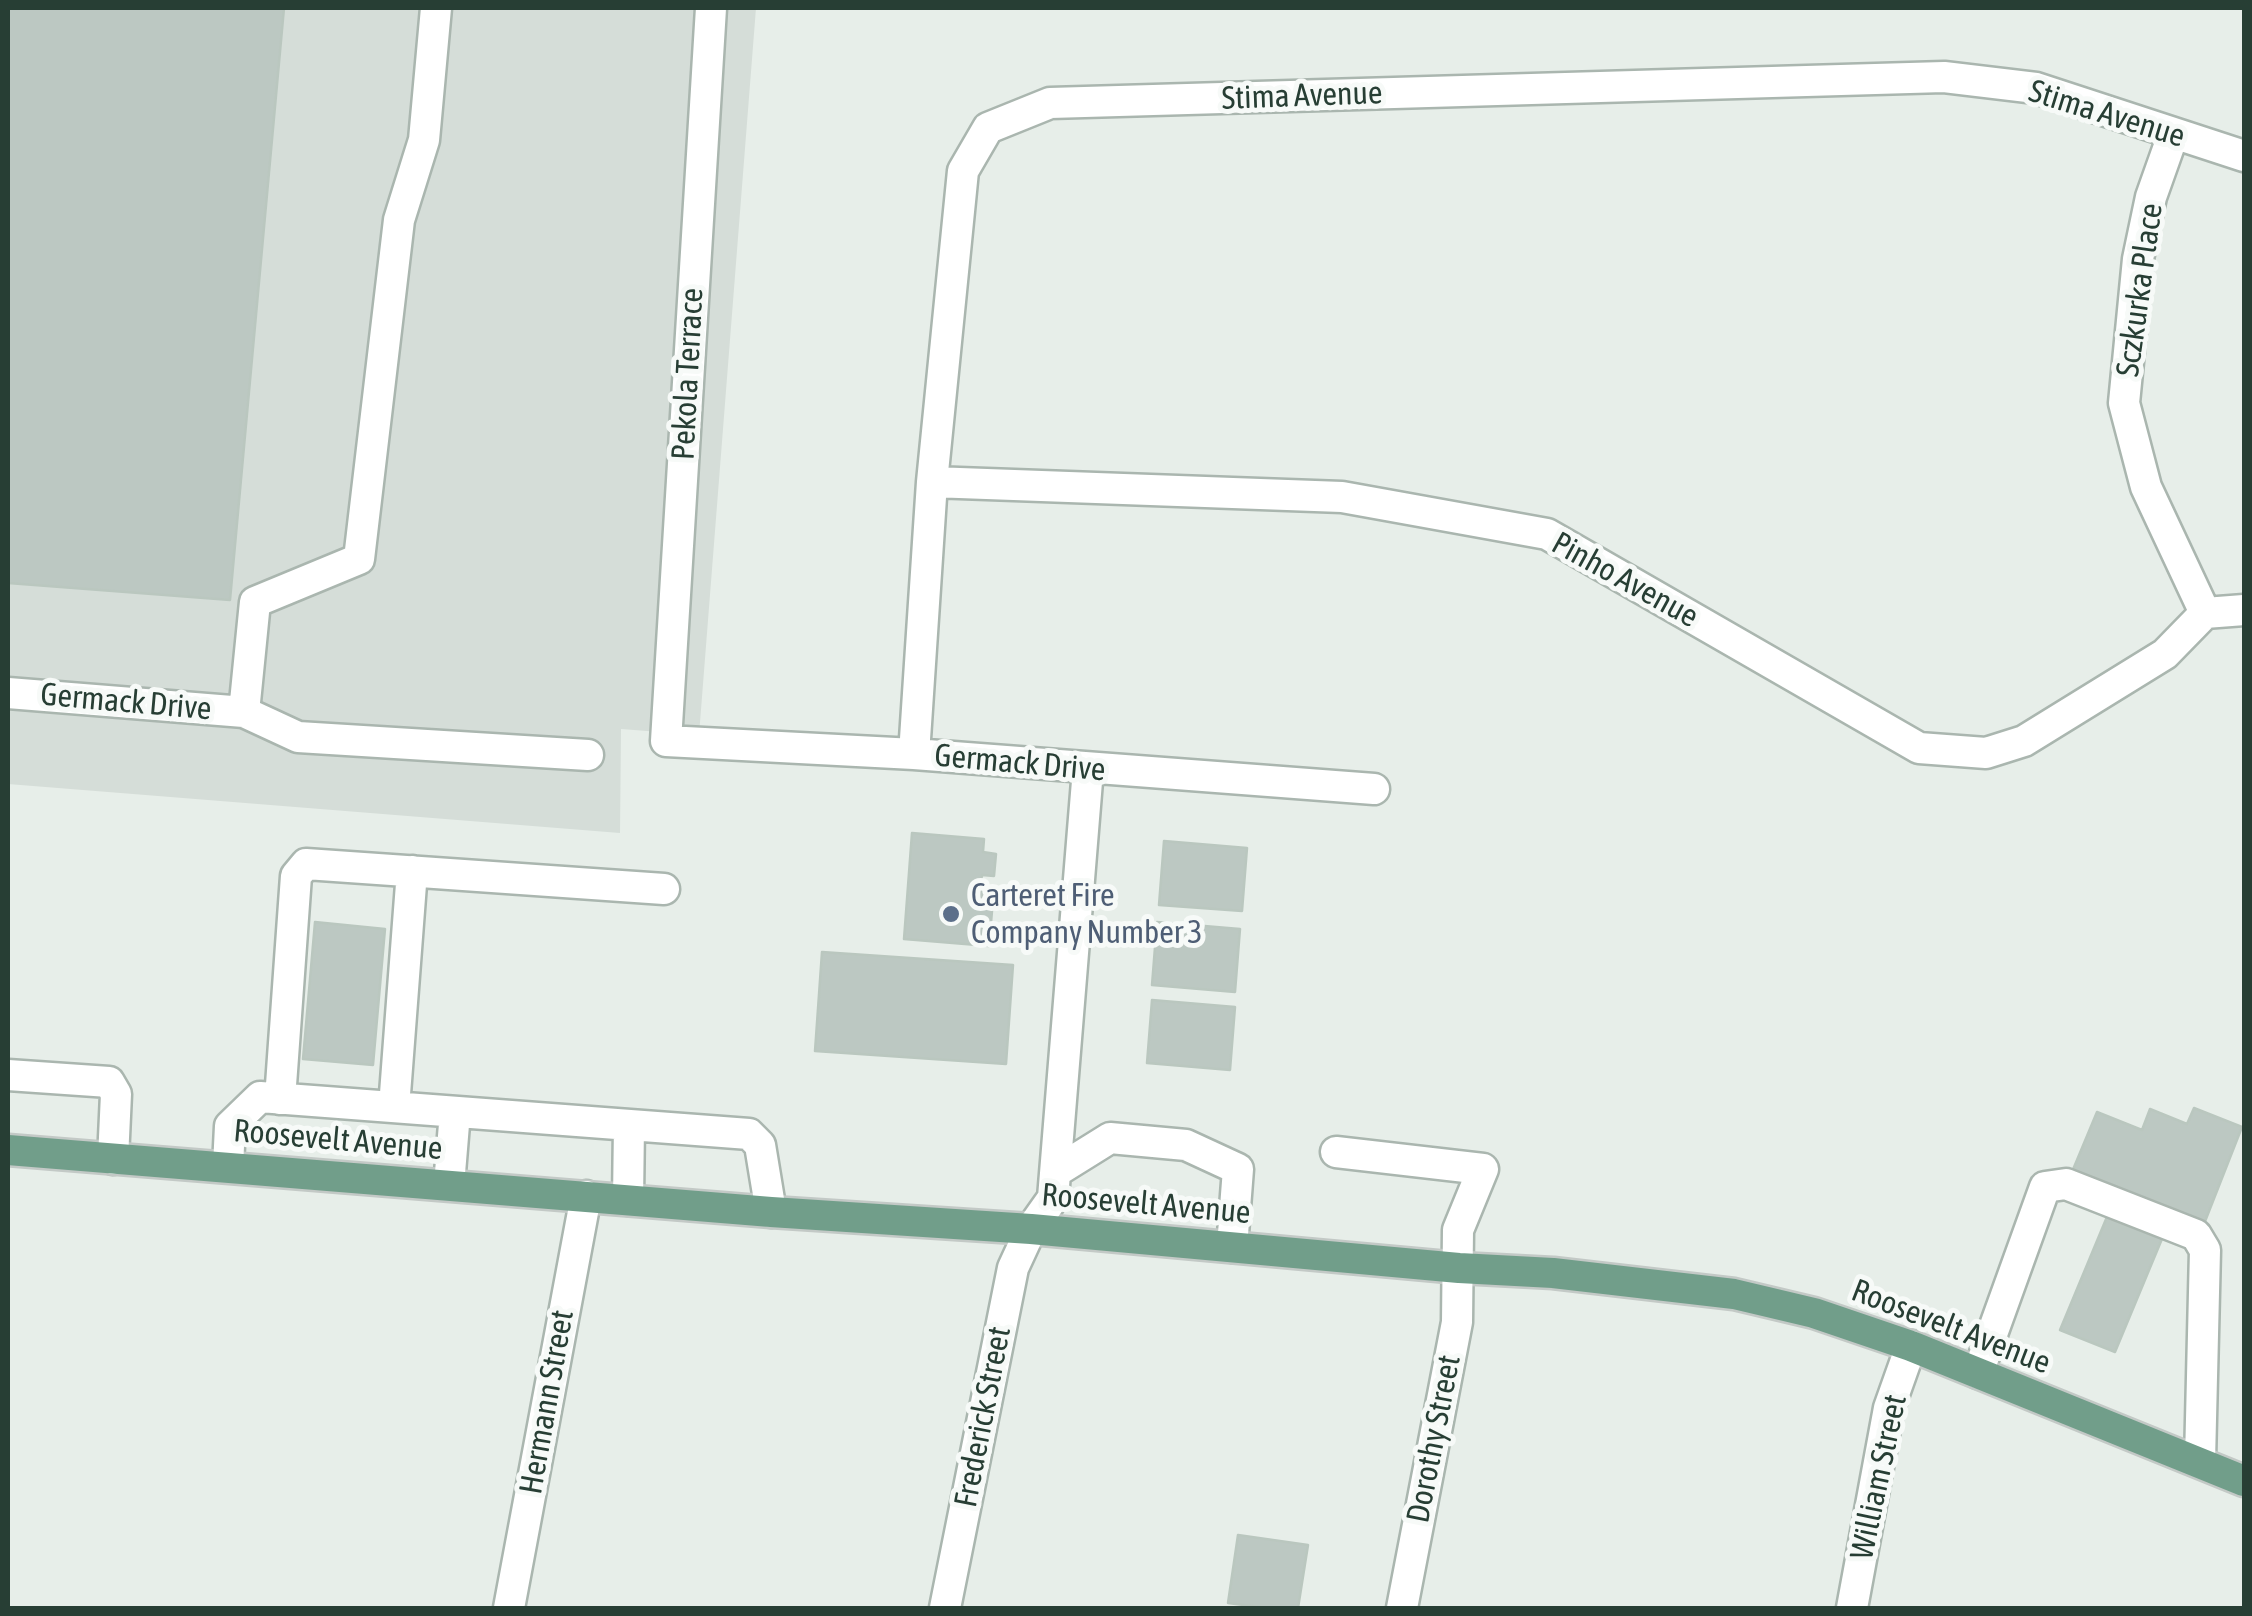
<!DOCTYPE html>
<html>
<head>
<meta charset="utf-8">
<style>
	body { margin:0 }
	#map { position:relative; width:2252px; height:1616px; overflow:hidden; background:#e7eee9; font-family:"Asap Condensed",sans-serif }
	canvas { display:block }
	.frame { position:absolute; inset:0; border:10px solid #273e34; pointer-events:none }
</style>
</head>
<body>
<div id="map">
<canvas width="2252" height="1616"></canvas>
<div class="frame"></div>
</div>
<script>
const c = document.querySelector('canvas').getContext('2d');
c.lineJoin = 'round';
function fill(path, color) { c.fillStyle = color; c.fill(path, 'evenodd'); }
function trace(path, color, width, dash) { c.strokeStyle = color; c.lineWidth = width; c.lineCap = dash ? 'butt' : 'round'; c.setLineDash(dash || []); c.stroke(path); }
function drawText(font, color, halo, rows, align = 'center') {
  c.font = font + ' "Asap Condensed",sans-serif'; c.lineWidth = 10; c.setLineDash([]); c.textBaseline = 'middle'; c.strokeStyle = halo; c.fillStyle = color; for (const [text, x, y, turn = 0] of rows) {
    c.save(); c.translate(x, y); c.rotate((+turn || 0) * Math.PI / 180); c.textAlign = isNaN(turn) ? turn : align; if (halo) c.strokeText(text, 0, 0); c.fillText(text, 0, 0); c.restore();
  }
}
fill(new Path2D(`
	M8,8H756L699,735L621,729L620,833L8,784Z`), '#d5ddd8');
const building = new Path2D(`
	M8,8H284L230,600L8,583Z
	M912,833L984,839L983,852L996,854L994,876L982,875L980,887L994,888L989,946L904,939Z
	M1164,841L1247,848L1242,911L1159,905Z
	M315,922L385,929L373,1065L303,1059Z
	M1157,922L1240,929L1235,992L1152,985Z
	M822,952L1013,965L1006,1064L815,1051Z
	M1152,1000L1235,1007L1230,1070L1147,1063Z
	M2194,1108L2242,1127L2204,1224L2072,1172L2097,1112L2142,1130L2150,1109L2187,1124Z
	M2109,1212L2164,1234L2115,1352L2060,1330Z
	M1238,1535L1308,1545L1298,1608H1266L1228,1603Z`);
fill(building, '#bcc8c2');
trace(building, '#bac7bf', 2.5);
const minor = new Path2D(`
	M711,8L666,741L914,754L1374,789
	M2173,135L2151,197L2138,259L2124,403L2146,487L2205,613
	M932,482L1342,497L1547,534L1919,748L1986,753L2024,741L2165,654L2205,613L2244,610
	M8,693L244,712L298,737L588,755
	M244,712L255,602L359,559L399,220L424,140L436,8
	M914,754L932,482L963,171L988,128L1050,103L1944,77L2036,88L2244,156
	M8,1075L109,1082L116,1094L113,1159
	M280,1099L296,876L306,864L664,889
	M394,1107L412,871
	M1336,1152L1483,1169L1458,1230L1457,1322L1402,1608
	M228,1166L230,1126L260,1097L749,1134L760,1145L771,1212
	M1057,1171L1110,1138L1186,1145L1238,1169L1232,1247
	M449,1185L455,1112
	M628,1200L629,1125
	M1978,1373L2045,1187L2066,1184L2196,1235L2205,1250L2200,1461
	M509,1608L586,1196
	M945,1608L1013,1268L1031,1229L1053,1198L1088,769
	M1852,1608L1889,1408L1911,1346`);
const major = new Path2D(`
	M8,1150L771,1212L1031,1229L1459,1268L1553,1273L1734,1294L1814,1313L1911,1346L2244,1481`);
trace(minor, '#aab6af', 35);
trace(major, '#c3c9c6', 35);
trace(minor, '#fff', 30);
trace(major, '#719e8a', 30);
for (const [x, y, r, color] of [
	[951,914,10,"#5c6f8a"]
]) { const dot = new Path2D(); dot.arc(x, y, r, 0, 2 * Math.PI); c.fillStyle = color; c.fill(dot); trace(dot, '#f7faf8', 4); }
drawText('32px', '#273e34', '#f7faf8', [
	["Stima Avenue",1302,96,-2],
	["Stima Avenue",2107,114,17],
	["Sczkurka Place",2140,290,-82],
	["Pekola Terrace",688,374,-87],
	["Pinho Avenue",1625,580,29],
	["Germack Drive",126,702,5],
	["Germack Drive",1020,763,5],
	["Roosevelt Avenue",338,1140,5],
	["Roosevelt Avenue",1146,1204,5],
	["Roosevelt Avenue",1951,1327,21],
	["Hermann Street",547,1402,-80],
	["Frederick Street",983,1417,-79],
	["Dorothy Street",1434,1439,-79],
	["William Street",1879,1477,-78]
]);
drawText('32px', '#4e5e75', '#f7faf8', [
	["Carteret Fire",971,896],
	["Company Number 3",971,933]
], 'left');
</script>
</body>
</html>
